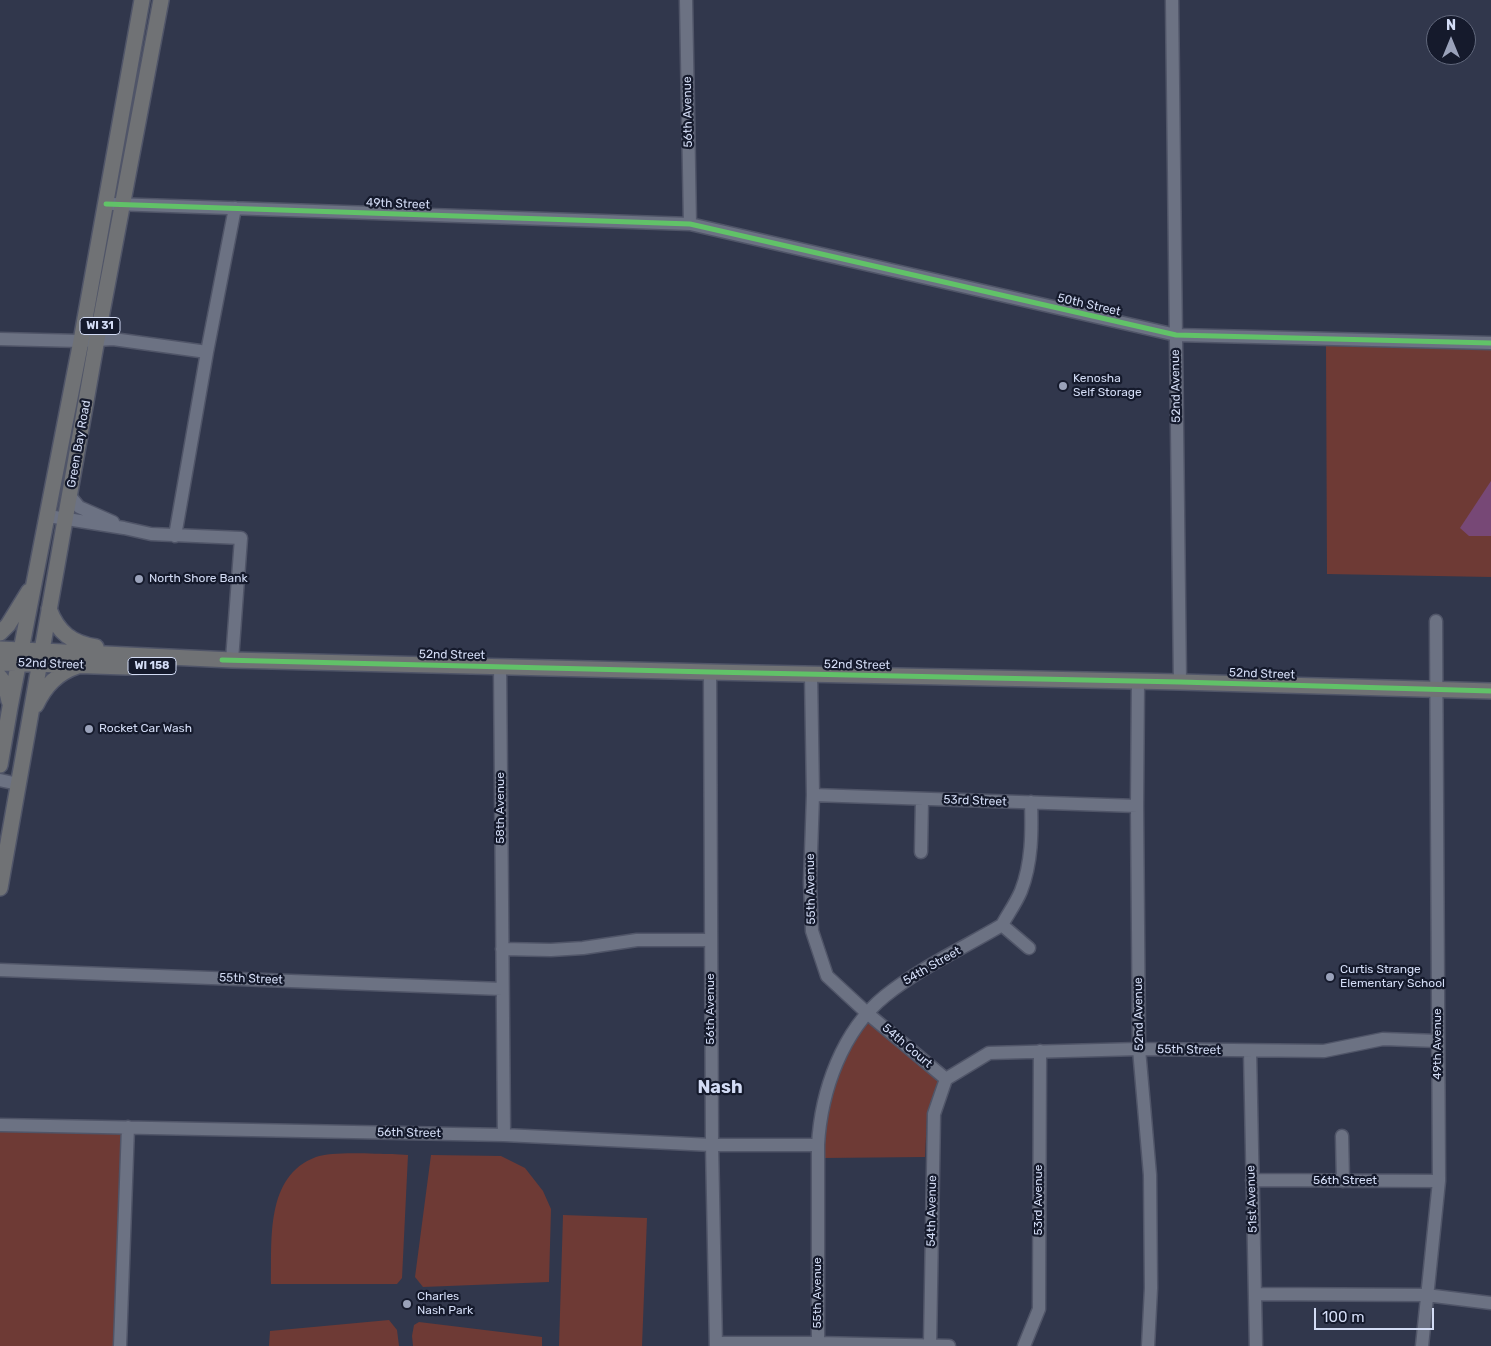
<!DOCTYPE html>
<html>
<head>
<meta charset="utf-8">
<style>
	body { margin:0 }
	#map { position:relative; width:1491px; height:1346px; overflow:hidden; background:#31374c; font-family:Rubik,sans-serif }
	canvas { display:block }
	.north { position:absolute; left:1426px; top:15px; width:50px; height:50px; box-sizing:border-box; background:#151a2c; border:1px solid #61687c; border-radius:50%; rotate:0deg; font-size:14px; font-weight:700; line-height:20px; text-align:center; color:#d3dcf5 }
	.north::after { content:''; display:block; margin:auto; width:18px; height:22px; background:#9aa2ba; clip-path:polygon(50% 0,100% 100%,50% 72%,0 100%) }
	.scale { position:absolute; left:1314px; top:1308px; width:120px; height:22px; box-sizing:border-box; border:2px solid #d3dcf5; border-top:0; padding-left:6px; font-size:15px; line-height:18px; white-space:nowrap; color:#d3dcf5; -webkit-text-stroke:4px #151a2c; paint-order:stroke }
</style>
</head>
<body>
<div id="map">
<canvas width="1491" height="1346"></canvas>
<div class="north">N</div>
<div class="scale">100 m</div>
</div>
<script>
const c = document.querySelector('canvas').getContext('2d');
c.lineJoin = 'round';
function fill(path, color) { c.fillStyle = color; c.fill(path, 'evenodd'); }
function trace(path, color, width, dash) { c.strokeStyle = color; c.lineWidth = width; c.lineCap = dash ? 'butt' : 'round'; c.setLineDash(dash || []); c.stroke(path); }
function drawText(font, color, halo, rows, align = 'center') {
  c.font = font + ' Rubik,sans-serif'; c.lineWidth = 4.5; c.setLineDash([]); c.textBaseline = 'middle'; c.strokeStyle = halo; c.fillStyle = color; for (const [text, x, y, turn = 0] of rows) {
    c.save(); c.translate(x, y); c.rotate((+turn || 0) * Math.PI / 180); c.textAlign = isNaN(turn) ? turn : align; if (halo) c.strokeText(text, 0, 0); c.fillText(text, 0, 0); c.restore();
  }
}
fill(new Path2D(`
	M1326,346L1491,349V577L1327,574Z
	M869,1023L939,1081L927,1116L925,1157L822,1158L823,1135L832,1085L856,1036L866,1024Z
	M128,1127L120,1346H0V1132Z
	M392,1154L408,1155L402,1278L397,1284H271C272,1240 265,1176 316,1157C332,1151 374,1154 392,1154Z
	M431,1155L501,1156L525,1168L543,1191L551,1209L549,1282L423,1287L415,1277Z
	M563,1215L647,1218L642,1346H559Z
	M389,1320L397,1330L399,1346H269L270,1331Z
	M419,1322L542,1337V1346H413L412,1336L414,1325Z`), '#6e3a35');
fill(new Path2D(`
	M1491,481V536H1469L1460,528Z`), '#774876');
const minor = new Path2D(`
	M686,0L690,224
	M1172,0L1180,682
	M113,204L690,224L1176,335L1491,343
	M0,339L81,341L113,339L207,352
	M70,496L79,507L113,522
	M48,516L124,528L151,534L241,538L232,660
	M175,536L207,352L235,208
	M500,666L504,1135
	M710,672L712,1145L716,1346
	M811,674L813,795L810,882L812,931L827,976L867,1013L946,1079
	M1138,681L1137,806L1139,1049L1150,1175L1151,1288L1148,1346
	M0,780L18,784
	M813,795L1137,806
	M921,852L922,799
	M1002,925C1008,914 1016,903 1021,891C1032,863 1032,832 1031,802
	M1002,925L1029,948
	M502,949L551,950L583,948L637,940H711
	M0,970L502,989
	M1250,1051L1256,1346
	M946,1079L989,1053L1139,1049L1324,1051L1383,1039L1438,1041
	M0,1125L504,1135L712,1145H818
	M1342,1136L1343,1181
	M1252,1180L1439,1181
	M1256,1294L1426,1295L1491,1303
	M716,1343H818L949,1346
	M818,1343V1145C821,1091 842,1031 885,996C920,968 963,948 1002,925
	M930,1344L934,1114L946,1079
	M120,1346L128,1127
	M1024,1346L1039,1309L1040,1051
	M1422,1346L1439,1181L1436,621`);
const major = new Path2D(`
	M49,609C58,633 72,643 96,647
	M0,633L8,625L29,591
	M0,649L232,660L710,672L1180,682L1491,691
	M0,663L126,667L158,665
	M0,677L5,684L9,701
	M36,705C45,686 57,673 78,666
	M0,765L10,707L81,341L142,0
	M0,888L97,339L161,0`);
trace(minor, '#505568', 15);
trace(major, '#505568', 18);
trace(minor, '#6c7283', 12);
trace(major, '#707275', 15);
trace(new Path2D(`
	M106,204L690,224L1176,335L1491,343
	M222,660L710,672L1180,682L1491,691`), '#61c268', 5);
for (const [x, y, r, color] of [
	[1063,386,5,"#9aa2ba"],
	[139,579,5,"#9aa2ba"],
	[89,729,5,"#9aa2ba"],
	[1330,977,5,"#9aa2ba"],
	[407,1304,5,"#9aa2ba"]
]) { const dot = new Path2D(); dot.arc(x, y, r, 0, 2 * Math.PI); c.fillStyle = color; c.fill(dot); trace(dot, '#151a2c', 2); }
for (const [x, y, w] of [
	[100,326,40],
	[152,666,48]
]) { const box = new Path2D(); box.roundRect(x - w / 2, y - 8.5, w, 17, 4); c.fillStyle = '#151a2c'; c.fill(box); trace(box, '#d3dcf5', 1); }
drawText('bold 11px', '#d3dcf5', null, [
	["WI 31",100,326],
	["WI 158",152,666]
]);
drawText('12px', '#d3dcf5', '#151a2c', [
	["56th Avenue",688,112,-91],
	["49th Street",398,204,2],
	["50th Street",1089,305,13],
	["52nd Avenue",1176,386,-91],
	["Green Bay Road",79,444,-80],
	["52nd Street",452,655,1],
	["52nd Street",51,664,2],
	["52nd Street",857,665,1],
	["52nd Street",1262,674,2],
	["53rd Street",975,801,2],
	["58th Avenue",501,808,-90],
	["55th Avenue",811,889,-91],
	["54th Street",932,966,-30],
	["55th Street",251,979,2],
	["56th Avenue",711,1009,-90],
	["52nd Avenue",1139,1014,-91],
	["49th Avenue",1438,1044,-90],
	["54th Court",907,1046,40],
	["55th Street",1189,1050,1],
	["56th Street",409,1133,1],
	["56th Street",1345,1181],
	["51st Avenue",1252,1199,-92],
	["53rd Avenue",1039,1200,-90],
	["54th Avenue",932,1211,-89],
	["55th Avenue",818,1293,-90]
]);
drawText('12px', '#d3dcf5', '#151a2c', [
	["Kenosha",1073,379],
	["Self Storage",1073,393],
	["North Shore Bank",149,579],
	["Rocket Car Wash",99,729],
	["Curtis Strange",1340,970],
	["Elementary School",1340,984],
	["Charles",417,1297],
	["Nash Park",417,1311]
], 'left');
drawText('bold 18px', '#d3dcf5', '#151a2c', [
	["Nash",720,1088]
]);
</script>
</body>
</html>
